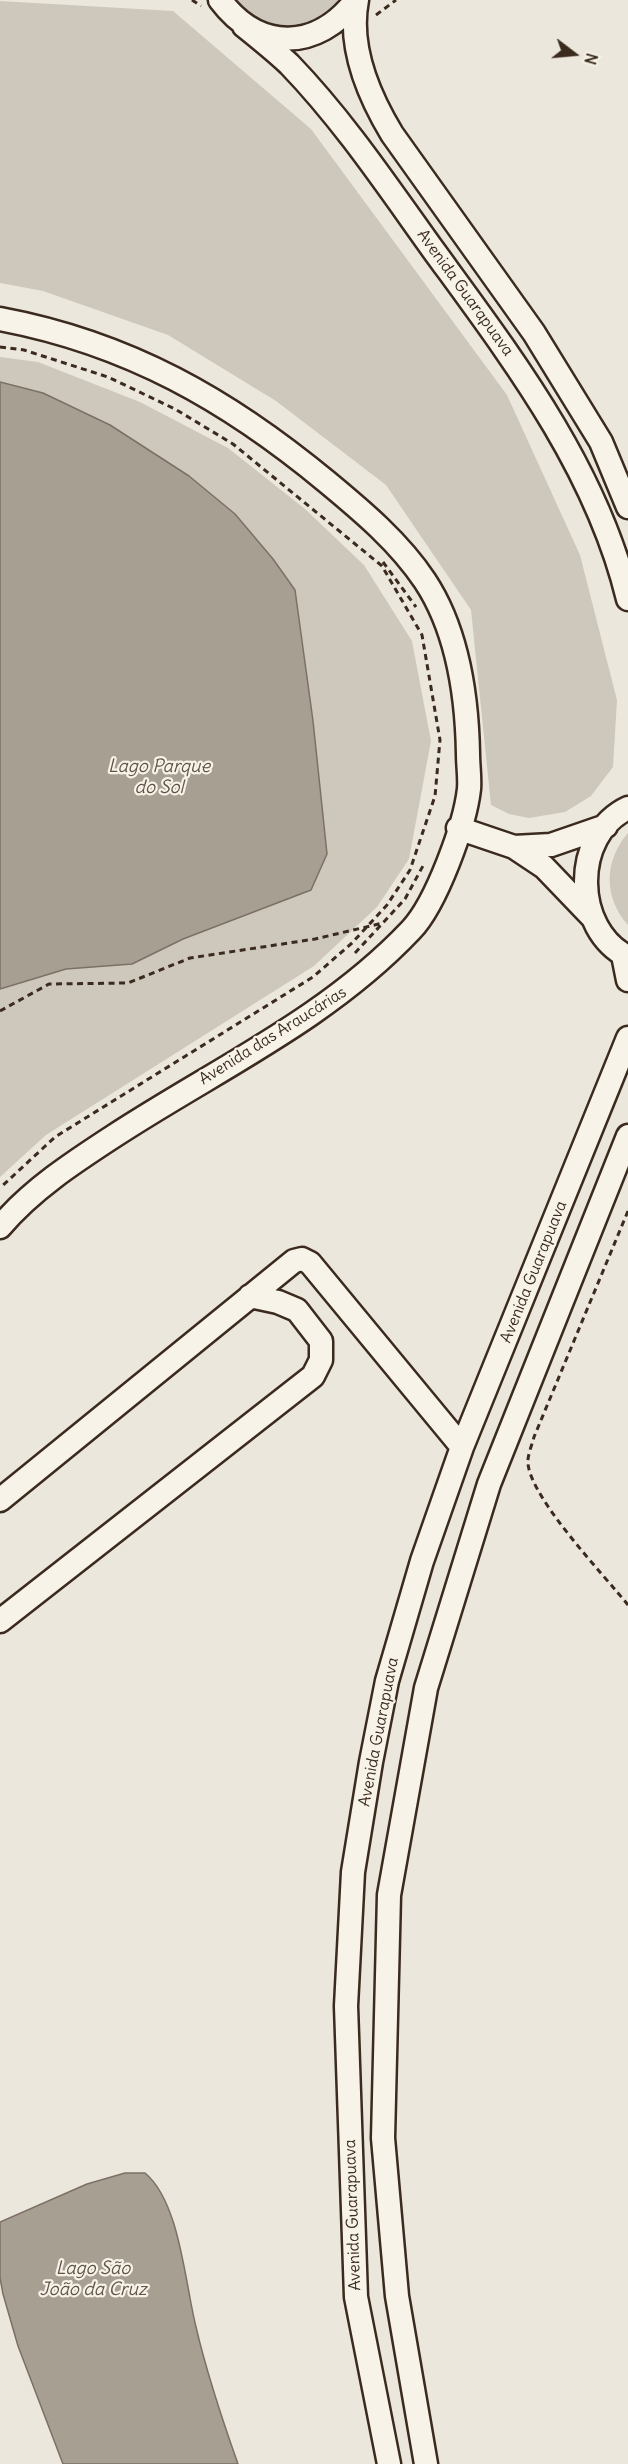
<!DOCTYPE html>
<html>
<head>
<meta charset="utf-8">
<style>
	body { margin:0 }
	#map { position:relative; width:628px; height:2464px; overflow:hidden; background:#ece7dc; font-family:Delius,sans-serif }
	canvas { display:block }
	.north { position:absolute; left:544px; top:24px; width:60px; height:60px; -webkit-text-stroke:4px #f7f3e8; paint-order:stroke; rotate:106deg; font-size:16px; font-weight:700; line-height:24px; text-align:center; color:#3b2a1e }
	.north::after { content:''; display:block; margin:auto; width:21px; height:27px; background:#3b2a1e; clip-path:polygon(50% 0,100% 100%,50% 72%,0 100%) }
</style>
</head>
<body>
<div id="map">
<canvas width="628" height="2464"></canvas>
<div class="north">N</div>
</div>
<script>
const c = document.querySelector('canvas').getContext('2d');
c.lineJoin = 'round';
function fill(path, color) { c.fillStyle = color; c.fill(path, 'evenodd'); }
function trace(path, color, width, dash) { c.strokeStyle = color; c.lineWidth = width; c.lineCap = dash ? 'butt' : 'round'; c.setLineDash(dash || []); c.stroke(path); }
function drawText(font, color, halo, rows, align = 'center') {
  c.font = font + ' Delius,sans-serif'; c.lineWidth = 4.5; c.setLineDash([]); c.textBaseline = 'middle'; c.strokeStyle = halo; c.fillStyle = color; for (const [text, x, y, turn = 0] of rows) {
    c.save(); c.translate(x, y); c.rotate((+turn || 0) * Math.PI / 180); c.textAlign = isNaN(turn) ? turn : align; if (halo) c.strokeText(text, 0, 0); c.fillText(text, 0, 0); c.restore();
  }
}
fill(new Path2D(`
	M233,0H343C324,26 283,38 254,20C246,15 240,6 233,0Z
	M0,1L173,11L311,129L507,395L580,555L617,700L613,767L591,796L565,812L529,818L509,814L491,805L471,610L386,485L276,401L168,335L43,291L0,283Z
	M0,357L38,362L140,402L228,448L305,509L364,565L412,641L431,741L409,859L377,907L314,966L46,1135L0,1177Z
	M628,833V925C603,897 604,861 628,833Z`), '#cec8bc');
const water = new Path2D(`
	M0,382L43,393L110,425L189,476L235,514L273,559L295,590L313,721L327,854L311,890L183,939L132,964L66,969L0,989Z
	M125,2173H145C180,2202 185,2284 196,2327C207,2374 222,2419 238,2464H63L18,2346L3,2294L0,2278V2222L87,2184Z`);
fill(water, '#a89f93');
trace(water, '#7c7064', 1.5);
const minor = new Path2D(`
	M220,0C259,52 317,51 356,0
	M357,0C348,46 369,96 392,134L534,333L601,442L628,507
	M244,26C259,38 275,51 289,64C344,121 388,187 434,251C512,358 596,467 628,599
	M0,319C128,343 228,400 327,482C362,511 399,542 425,581C458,631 467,696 468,754C468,766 470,778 469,789C465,825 436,904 411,930C327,1019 215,1070 114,1136C74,1162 31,1190 0,1227
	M628,808C571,835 573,930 628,957
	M458,828L514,847L544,867L591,916
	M514,847L551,845L606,826
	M623,955L628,980
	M0,1500L294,1261L302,1259L310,1263L462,1447
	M0,1621L313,1376L321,1360V1341L297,1310L278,1302L250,1296
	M389,2464L356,2297L346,2006L353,1872L371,1762L387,1681L422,1561L462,1447L628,1038
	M426,2464L397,2296L383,2138L389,1895L426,1688L489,1484L628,1136`);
trace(minor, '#3b2a1e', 27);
trace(new Path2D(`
	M192,0L201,6
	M376,15L396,0
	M0,347L24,350L108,377L175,409L233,444L382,566L422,635L440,740L435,796L410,870L387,905L352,943L313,977L55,1137L0,1188
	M383,562L416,607
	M355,953L405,899L424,864
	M0,1011L49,984L128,983L190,958L315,939L383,923
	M628,1211L534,1437C532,1445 527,1456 528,1464C532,1500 604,1575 628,1605`), '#3b2a1e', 3, [6, 4.5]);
trace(minor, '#f7f3e8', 22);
drawText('16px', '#3b2a1e', '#f7f3e8', [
	["Avenida Guarapuava",465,293,54],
	["Avenida das Araucárias",273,1036,-32],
	["Avenida Guarapuava",534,1272,-68],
	["Avenida Guarapuava",379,1732,-79],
	["Avenida Guarapuava",353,2215,-92]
]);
drawText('italic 18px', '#615347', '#f7f3e8', [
	["Lago Parque",159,767],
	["do Sol",159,788],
	["Lago São",93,2269],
	["João da Cruz",93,2290]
]);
</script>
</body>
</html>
